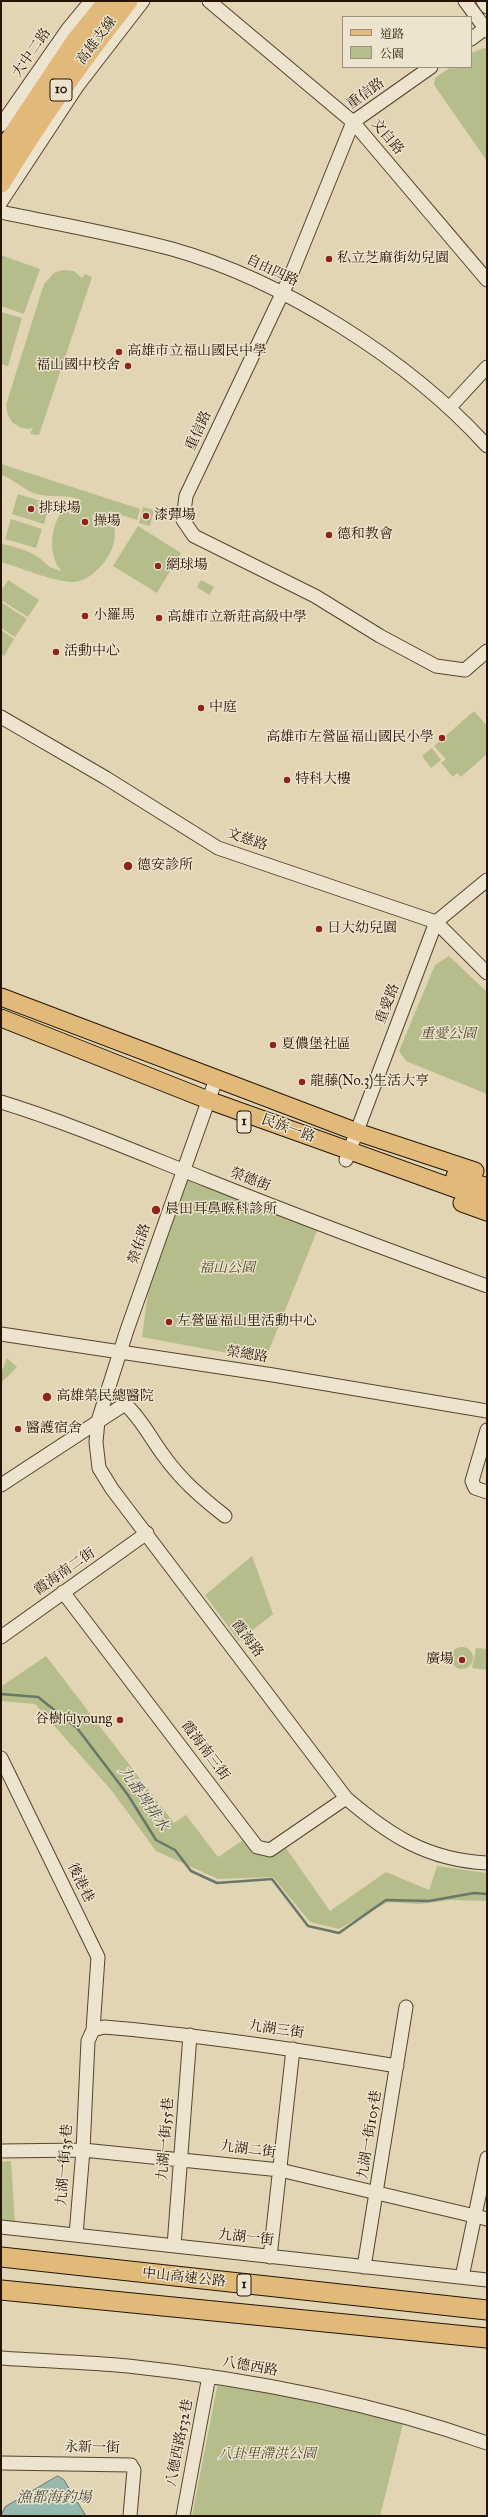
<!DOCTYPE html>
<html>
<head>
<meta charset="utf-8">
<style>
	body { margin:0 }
	#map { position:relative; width:488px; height:2517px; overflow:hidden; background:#e2d5b3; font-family:"IM FELL Great Primer","Noto Serif TC",serif }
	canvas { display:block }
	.frame { position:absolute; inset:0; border:2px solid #261401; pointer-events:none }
	.legend { position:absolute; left:342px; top:16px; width:130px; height:52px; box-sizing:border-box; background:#ece4ce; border:1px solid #9d917c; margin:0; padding:5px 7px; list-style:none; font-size:12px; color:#261401 }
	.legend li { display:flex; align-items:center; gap:8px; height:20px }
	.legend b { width:20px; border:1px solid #9d917c }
</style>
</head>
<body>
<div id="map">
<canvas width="488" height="2517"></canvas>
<div class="frame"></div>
<ul class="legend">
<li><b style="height:5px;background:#e1ba7a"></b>道路</li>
<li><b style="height:11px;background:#b5bd8b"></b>公園</li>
</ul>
</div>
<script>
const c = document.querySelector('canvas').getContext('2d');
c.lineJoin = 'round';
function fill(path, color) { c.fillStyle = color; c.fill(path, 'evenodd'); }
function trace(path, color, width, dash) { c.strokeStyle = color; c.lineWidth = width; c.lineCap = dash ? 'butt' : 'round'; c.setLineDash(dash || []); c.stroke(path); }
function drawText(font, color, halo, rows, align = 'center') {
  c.font = font + ' "IM FELL Great Primer","Noto Serif TC",serif'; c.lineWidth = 3; c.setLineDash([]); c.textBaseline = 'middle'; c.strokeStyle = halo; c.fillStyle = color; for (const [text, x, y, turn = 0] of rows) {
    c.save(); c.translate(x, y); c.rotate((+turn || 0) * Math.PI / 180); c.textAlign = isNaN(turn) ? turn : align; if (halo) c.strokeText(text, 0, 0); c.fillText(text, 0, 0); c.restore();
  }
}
fill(new Path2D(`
	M484,48L487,49V161L434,85L435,78L451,67H471V53Z
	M1,255L40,269L24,314L1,306Z
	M62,270L74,271L82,278L85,274L92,277L39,435L30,434L33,427L29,429C14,427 8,421 6,405L44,284L54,273Z
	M1,312L22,318L8,366L1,364Z
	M1,464L140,509L137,520L109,511C120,533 115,554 96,571C90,577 81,582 72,582C51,581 22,568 1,562V544C14,546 27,550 38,557C49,565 46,567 62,571C43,553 53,502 81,500C67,494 52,498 37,494C23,490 14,479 1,475Z
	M18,494L50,504L44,524L12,514Z
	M143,507L154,510L150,526L139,523Z
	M11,519L42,529L36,548L5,539Z
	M138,526L181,553L157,593L113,566Z
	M8,580L39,600L28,617L1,600V591Z
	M201,580L214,587L209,595L197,587Z
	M1,602L27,619L15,637L1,628Z
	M1,630L14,639L4,656L1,654Z
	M474,711L487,726V754L461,777L457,773L453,777L441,763L446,759L434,746Z
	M432,748L441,760L431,768L422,756Z
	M449,956L487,992V1094L406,1061L399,1051L435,965Z
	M185,1176L317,1231L265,1360L142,1337L149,1285Z
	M7,1358L17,1367L1,1383V1373Z
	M252,1556L273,1614L239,1641L205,1595Z
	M451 1658a11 11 0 1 1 22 0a11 11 0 1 1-22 0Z
	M476,1648L487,1649V1670L472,1668Z
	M46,1656L174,1823L186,1815L218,1857L243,1840L254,1854L271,1857L286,1848L330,1911L386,1872L429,1890L437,1866L487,1873V1901L451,1900L419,1904L388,1902L339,1929L310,1922L273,1877L218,1879L156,1851L112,1791L35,1704L1,1701V1685L2,1686Z
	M11,2161L15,2224L1,2223V2162Z
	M218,2382L373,2415L403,2424L380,2516H192Z`), '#b5bd8b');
const water = new Path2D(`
	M58,2476L64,2480L86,2516H1L5,2507Z`);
fill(water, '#95b9ac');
trace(water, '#697768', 1);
trace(new Path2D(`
	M1,1694L38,1697L77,1728L128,1795L156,1840L175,1850L191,1871L217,1883L272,1879L308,1926L339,1933L386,1900L429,1901L474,1893L487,1894`), '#697768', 2.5);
const minor = new Path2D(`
	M209,1L353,122L487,280
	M465,1L487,31
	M483,1L487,7
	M471,39L487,27
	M431,67L353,122L291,275L186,496L183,520L194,536L315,596L380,636L436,666L465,670L487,651
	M1,125L68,29L91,1
	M1,202L78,85L143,1
	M1,212C58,224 116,234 172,249C283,280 410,361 487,446
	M450,407L487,367
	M1,717L106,778L218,848L436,922L487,973
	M216,1079L127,1330L98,1421L96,1442L99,1468L112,1489L346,1798C389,1835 427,1860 487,1863
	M1,1102C72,1124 139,1153 207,1180C300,1217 393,1252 487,1286
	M346,1160L436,922L487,880
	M1,1334L273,1375L487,1411
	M487,1430L472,1481L475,1488L487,1492
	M1,1485L125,1404C141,1418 151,1439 164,1456C181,1480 202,1498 225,1516
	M63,1592L257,1847L270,1850L346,1798
	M1,1637L147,1533
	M1,1758L98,1957L93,2030
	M1,2151L83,2150L280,2170L487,2219
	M1,2227L487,2280
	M76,2235L83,2150L88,2041L93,2030L104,2027C202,2035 300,2050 397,2066
	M174,2246L190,2035
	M270,2257L293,2049
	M364,2267L406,2007
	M462,2277L487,2158
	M1,2358C43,2361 86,2362 128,2366C250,2379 371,2402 487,2443
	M1,2463L131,2465L134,2470L130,2516
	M183,2516L209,2376`);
const major = new Path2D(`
	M1,997L357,1132L475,1171
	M1,1018L208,1100L487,1200
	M455,1176L487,1187
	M462,1203L487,1212`);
const highway = new Path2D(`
	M1,153L75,42L108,1
	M1,183C39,119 82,59 128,1
	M1,2257L487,2310
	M1,2290L487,2338`);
trace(minor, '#55442e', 15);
trace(major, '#261401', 19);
trace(highway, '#261401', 21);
trace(minor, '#ece4ce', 13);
trace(major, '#e1ba7a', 17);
trace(highway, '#e1ba7a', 19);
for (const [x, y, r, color] of [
	[329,259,4,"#8f2418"],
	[119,352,4,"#8f2418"],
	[128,366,4,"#8f2418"],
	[31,509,4,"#8f2418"],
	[146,516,4,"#8f2418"],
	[85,522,4,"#8f2418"],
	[329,535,4,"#8f2418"],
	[158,566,4,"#8f2418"],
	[85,616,4,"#8f2418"],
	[159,618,4,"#8f2418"],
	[56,652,4,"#8f2418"],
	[201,708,4,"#8f2418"],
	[442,738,4,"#8f2418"],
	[287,780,4,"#8f2418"],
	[128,866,5,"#8f2418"],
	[319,929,4,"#8f2418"],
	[273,1045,4,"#8f2418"],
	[302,1082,4,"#8f2418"],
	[156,1210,5,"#8f2418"],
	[169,1322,4,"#8f2418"],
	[47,1397,5,"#8f2418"],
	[18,1429,4,"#8f2418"],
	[462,1660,4,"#8f2418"],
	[120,1720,4,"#8f2418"]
]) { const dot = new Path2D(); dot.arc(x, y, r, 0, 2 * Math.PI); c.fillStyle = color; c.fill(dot); trace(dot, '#ece4ce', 1.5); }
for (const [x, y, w] of [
	[61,90,22],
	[244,1122,14],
	[244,2285,14]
]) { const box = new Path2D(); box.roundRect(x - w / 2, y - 11, w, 22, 3); c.fillStyle = '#ece4ce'; c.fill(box); trace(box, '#261401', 1); }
drawText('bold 13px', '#261401', null, [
	["10",61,90],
	["1",244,1122],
	["1",244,2285]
]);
drawText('14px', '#261401', '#ece4ce', [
	["高雄支線",97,41,-53],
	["大中二路",32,53,-55],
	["重信路",366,94,-36],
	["文自路",387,137,50],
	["自由四路",272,271,25],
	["重信路",199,431,-65],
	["文慈路",247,840,19],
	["重愛路",388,1004,-69],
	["民族一路",288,1129,20],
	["榮德街",250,1180,21],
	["榮佑路",140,1244,-71],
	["榮總路",247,1355,9],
	["霞海南二街",65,1572,-35],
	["霞海路",247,1639,53],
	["霞海南三街",205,1751,53],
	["後港巷",80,1883,64],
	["九湖三街",276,2030,8],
	["九湖一街105巷",370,2135,-81],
	["九湖一街55巷",166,2139,-86],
	["九湖二街",248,2150,7],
	["九湖一街35巷",65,2165,-86],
	["九湖一街",246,2238,6],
	["中山高速公路",184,2278,6],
	["八德西路",250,2367,10],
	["八德西路532巷",180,2443,-79],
	["永新一街",92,2448,1]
]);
drawText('14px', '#261401', '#ece4ce', [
	["私立芝麻街幼兒園",337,259],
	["高雄市立福山國民中學",127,352],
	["福山國中校舍",120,366,"right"],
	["排球場",39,509],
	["漆彈場",154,516],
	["操場",93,522],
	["德和教會",337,535],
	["網球場",166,566],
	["小羅馬",93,616],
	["高雄市立新莊高級中學",167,618],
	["活動中心",64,652],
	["中庭",209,708],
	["高雄市左營區福山國民小學",434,738,"right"],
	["特科大樓",295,780],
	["德安診所",137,866],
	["日大幼兒園",327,929],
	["夏儂堡社區",281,1045],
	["龍藤(No.3)生活大亨",310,1082],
	["晨田耳鼻喉科診所",165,1210],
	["左營區福山里活動中心",177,1322],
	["高雄榮民總醫院",56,1397],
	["醫護宿舍",26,1429],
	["廣場",454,1660,"right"],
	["谷樹向young",112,1720,"right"]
], 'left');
drawText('italic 14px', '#51472a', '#ece4ce', [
	["重愛公園",448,1035],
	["福山公園",227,1269],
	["八卦里滯洪公園",267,2455]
]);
drawText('italic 15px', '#4d4e3d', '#ece4ce', [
	["九番埤排水",143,1799,55],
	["漁都海釣場",54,2498]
]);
</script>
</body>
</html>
